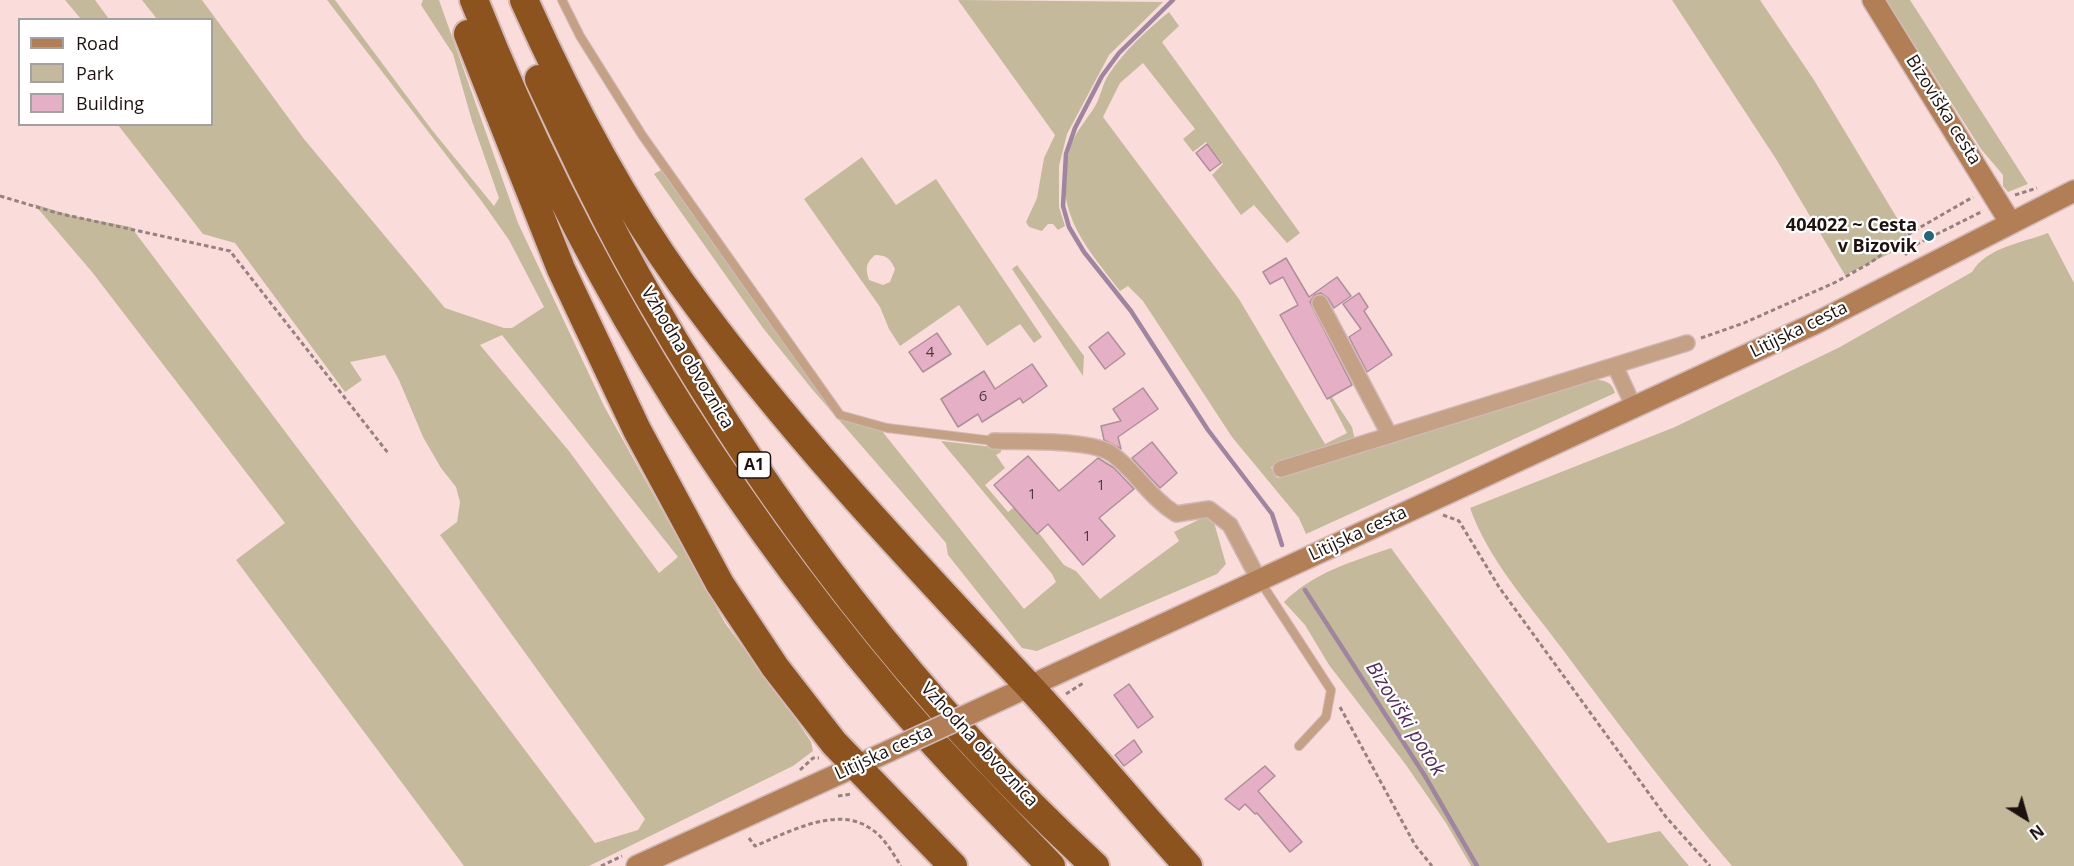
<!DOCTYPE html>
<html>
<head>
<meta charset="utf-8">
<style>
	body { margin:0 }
	#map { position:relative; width:2074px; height:866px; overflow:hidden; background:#faddda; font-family:"Open Sans",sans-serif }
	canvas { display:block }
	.legend { position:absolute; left:18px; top:18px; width:195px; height:108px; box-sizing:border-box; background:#fff; border:2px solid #a5a0a0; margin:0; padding:8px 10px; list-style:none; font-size:18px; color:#1e1211 }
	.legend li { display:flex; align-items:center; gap:12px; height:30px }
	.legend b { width:30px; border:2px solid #a5a0a0 }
	.north { position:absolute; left:1996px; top:788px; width:60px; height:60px; -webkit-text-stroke:4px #fff; paint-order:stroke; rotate:143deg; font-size:16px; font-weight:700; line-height:24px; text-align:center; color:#1e1211 }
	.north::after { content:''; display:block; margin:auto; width:21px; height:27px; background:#1e1211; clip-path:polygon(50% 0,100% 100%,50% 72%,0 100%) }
</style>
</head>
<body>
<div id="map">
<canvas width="2074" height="866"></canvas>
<ul class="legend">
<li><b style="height:8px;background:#b17e55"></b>Road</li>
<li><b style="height:16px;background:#c4ba9b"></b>Park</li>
<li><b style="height:16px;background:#e5b0c5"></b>Building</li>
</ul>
<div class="north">N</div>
</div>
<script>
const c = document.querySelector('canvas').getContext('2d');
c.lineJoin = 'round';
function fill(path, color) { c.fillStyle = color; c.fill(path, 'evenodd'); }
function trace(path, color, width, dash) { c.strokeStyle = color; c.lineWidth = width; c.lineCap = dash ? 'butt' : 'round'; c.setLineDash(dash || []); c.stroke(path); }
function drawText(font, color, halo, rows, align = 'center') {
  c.font = font + ' "Open Sans",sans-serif'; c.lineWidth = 4.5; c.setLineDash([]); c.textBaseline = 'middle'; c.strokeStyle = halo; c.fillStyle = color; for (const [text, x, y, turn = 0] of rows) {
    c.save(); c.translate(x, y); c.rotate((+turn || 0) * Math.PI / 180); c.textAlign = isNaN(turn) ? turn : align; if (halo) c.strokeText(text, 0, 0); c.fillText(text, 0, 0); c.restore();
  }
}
fill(new Path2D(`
	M65,0H95L109,19H81Z
	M142,0H202L304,139L445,308L504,328H512L544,307L509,240L483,203L327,0H335L432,130L494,206L499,198L472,121L453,54L421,5L423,0H439L518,223L604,406L725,623L793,715L811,742L813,751L793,766L589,866H464L236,560L285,523L92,272L34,204L73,216L131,227L595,843L638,830L645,819L440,535L457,522L460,502L456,487L441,468L423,437L399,380L385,355L350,362L362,380L345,392L235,243L203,234L118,125L212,124V20L157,19ZM502,335L678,557L659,573L569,451L480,345Z
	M958,0L1163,2L1109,55L1067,134L1059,166V207L1065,226L1058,230L1053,224H1048L1042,231L1029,227L1026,222L1037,198L1044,158L1055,135Z
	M1672,0H1760L1814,80L1912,243L1845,275L1776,159Z
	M1886,0H1910L2028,184L2008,192L2003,186V175L1981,149Z
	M1169,12L1179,26L1162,42L1300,233L1287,243L1254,205L1241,215L1212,175L1223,164L1206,142L1193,152L1183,139L1195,129L1143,63L1120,83L1103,117L1239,299L1325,444L1347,433L1316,373L1352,427L1355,440L1271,467L1277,478L1595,380C1605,380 1612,382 1615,393L1306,534L1299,518L1232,437L1143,301L1128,286L1120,291C1084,244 1049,207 1072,143C1077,130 1087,119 1094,108C1101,97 1102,84 1109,74C1125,50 1147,30 1169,12Z
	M862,157L896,205L936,179L1042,337L1034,343L1020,324L987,346L959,305L900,346L889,329L880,307L804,199ZM875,255C886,255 890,258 895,269L890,282L883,285L869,280C865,268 866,263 875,255Z
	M661,170L784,342L822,389L846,416L869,428L882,431L1024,609L1056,582L1052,574L941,441L1001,448V452L996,455L1005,468L985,485L1008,512L1017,505L1064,565L1076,571L1100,599L1179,541L1174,532L1206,516L1213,519L1226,564L1217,574L1037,651L1022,648L948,555L946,543L812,389L763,328L654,174Z
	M2048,233L2074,283V866H1732C1671,795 1616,721 1560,646C1528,603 1488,559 1470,508L1675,427L1840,347L1972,272C1987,247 2022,243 2048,233Z
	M1017,265L1084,356L1083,376L1012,269Z
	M1391,548L1608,843L1660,831L1689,866H1471L1446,823L1406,765L1329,665L1305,625L1284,602C1314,572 1352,562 1391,548Z`), '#c4ba9b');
trace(new Path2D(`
	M1173,0L1119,53L1102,76L1075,128L1066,154L1063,206L1069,227L1084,252L1131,311L1208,430L1272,514L1282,545
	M1305,590L1425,776L1477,866`), '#a085a0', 4.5);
const building = new Path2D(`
	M1207,144L1221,163L1210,171L1196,153Z
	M1286,258L1309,297L1337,277L1351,296L1334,308L1328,298L1321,293L1315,295L1310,302L1352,385L1327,399L1280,315L1298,305L1283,277L1270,284L1263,272Z
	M1359,293L1368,307L1364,311L1392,355L1367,372L1349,337L1361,329L1343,304Z
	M1108,332L1125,354L1105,369L1089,347Z
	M937,333L951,354L923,372L909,352Z
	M1032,364L1047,386L1023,403L1020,398L982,422L978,414L958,427L941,399L984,371L995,389Z
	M1143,388L1158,409L1118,437L1121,449L1104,440L1101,426L1121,421L1113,409Z
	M1152,442L1177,473L1160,488L1132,458Z
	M1028,456L1059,491L1098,458L1114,468L1134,489L1099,518L1115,536L1083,565L1048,524L1037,534L994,485Z
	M1129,684L1153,717L1138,728L1114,695Z
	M1134,740L1142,752L1124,766L1115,755Z
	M1265,766L1275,776L1258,791L1302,842L1290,852L1257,813L1255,814L1245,804L1239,810L1225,799Z`);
fill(building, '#e5b0c5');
trace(building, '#ae8e9a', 1.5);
const lane = new Path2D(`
	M562,0L580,36L642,135L840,415L887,428L994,441
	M1260,581L1331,690L1326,717L1299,746`);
const street = new Path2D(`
	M1320,303L1389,434
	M1615,366L1634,407
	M994,441C1020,442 1093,439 1112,454C1136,471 1149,497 1176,514L1209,509L1230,525L1259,580
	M1281,469L1687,343`);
const secondary = new Path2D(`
	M1873,0L2010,222
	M991,704L1816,323L2074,191
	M637,866L889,751`);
const highway = new Path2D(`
	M474,0C573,252 715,486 889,692C940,753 996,809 1051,866
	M524,0C568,99 618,195 682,284C785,427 907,556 1027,684C1082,743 1134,806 1188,866
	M468,34L561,269L637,430L720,584L775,667L834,743L953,866
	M539,79C574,154 609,229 651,301C770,508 919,704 1095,866`);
trace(lane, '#d2b8b6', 10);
trace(street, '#d2b8b6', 18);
trace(secondary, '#d2b8b6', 24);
trace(highway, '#d2b8b6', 32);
trace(new Path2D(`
	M2015,195L2037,188
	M0,196L57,213L230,251L388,453
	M1905,255L1917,244L1983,211
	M1701,338L1744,323L1836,282L1870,263L1912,232L1973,197
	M1443,515L1459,521L1499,587L1666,817L1710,866
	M1066,694L1085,682
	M1340,707L1415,845L1432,866
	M800,770L813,758H819
	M838,796L852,794
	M749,838L755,846C787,833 835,806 868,827C883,835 892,852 901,866
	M601,866L622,856`), '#96817f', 3, [4.5, 3]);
trace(lane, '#c4a085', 8);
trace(street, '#c4a085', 15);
trace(secondary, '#b17e55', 21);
trace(highway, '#8d531f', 28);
const secondaryBridge = new Path2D(`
	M889,751L991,704`);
trace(secondaryBridge, '#d2b8b6', 24, []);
trace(secondaryBridge, '#b17e55', 21);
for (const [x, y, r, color] of [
	[1929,236,6,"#246579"]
]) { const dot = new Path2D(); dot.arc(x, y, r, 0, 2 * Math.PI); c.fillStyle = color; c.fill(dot); trace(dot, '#fff', 2); }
drawText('15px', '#503a3e', null, [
	["4",930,353],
	["6",983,397],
	["1",1101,486],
	["1",1032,495],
	["1",1087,537]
]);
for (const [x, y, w] of [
	[754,465,33]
]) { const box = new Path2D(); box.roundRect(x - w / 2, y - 13, w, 26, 4.5); c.fillStyle = '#fff'; c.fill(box); trace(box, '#1e1211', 1.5); }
drawText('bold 16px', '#1e1211', null, [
	["A1",754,465]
]);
drawText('18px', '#1e1211', '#fff', [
	["Bizoviška cesta",1943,110,58],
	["Litijska cesta",1799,330,-26],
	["Vzhodna obvoznica",687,358,59],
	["Litijska cesta",1358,534,-25],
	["Vzhodna obvoznica",979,745,47],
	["Litijska cesta",884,753,-25]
]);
drawText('bold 18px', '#1e1211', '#fff', [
	["404022 ~ Cesta",1917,226],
	["v Bizovik",1917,247]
], 'right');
drawText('italic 20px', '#542b5c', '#fff', [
	["Bizoviški potok",1405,719,58]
]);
</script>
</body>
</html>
